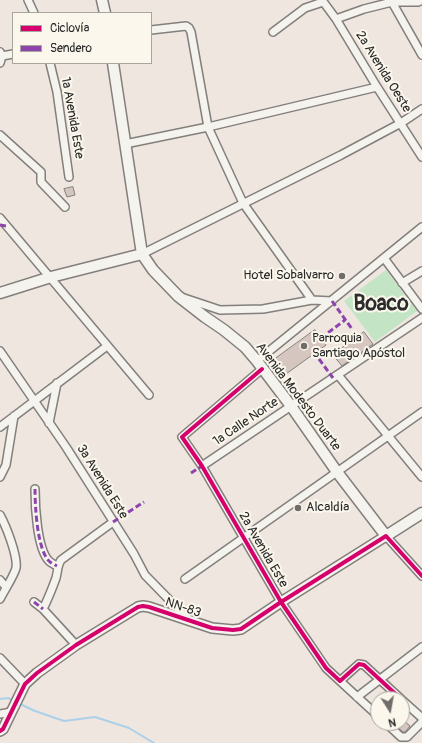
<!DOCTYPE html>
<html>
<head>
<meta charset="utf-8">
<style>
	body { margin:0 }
	#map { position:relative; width:422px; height:743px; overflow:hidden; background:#eee6df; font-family:Pangolin,sans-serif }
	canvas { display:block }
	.legend { position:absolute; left:12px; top:12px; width:140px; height:52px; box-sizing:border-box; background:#fbf7ec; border:1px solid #a8a59f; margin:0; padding:5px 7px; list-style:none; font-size:12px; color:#2b2b2b }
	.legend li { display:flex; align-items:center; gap:8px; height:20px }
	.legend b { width:20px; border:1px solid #a8a59f }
	.north { position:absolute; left:370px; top:691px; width:40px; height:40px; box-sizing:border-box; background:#fbf7ec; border:1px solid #a8a59f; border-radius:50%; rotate:169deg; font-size:11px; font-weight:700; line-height:16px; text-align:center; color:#2b2b2b }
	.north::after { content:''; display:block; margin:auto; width:14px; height:18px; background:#6f6c6a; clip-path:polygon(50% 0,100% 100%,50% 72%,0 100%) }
</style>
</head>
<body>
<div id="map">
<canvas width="422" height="743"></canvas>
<ul class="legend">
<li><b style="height:5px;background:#d6006c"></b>Ciclovía</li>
<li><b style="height:5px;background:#8e44ad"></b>Sendero</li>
</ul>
<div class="north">N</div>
</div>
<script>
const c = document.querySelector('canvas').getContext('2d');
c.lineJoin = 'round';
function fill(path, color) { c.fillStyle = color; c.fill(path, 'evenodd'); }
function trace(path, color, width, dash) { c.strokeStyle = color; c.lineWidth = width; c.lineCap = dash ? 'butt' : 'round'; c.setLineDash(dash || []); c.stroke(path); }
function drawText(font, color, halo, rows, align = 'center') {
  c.font = font + ' Pangolin,sans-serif'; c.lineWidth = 4; c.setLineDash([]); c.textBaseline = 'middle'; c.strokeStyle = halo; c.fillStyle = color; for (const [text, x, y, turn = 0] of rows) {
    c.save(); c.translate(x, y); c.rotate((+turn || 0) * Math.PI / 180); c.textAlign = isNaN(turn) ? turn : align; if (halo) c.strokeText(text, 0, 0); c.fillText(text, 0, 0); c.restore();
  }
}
fill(new Path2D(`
	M386,270L417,311L375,342L344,301Z`), '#c3e5c6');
trace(new Path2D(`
	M0,699L8,698L14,701
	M18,703L35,711L64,721L95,717L129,728L154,743`), '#add0ea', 2);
const building = new Path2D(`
	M73,187L75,195L67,197L64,189Z
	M315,330L326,345L286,374L275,359Z
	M364,332L373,344L342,366L333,355Z
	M402,719L410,726L405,732H403L393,723H402Z`);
fill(building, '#d5c7bf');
trace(building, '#837f7c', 1);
const minor = new Path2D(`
	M28,0L34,13
	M322,0L336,19L377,87L422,157
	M392,2L422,55
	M336,19L364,9L392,2H418L422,0
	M151,30L186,26L189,28L191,32L208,127L243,203L312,300
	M273,32L305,8L323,2
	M0,52L2,56L0,63
	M2,56L13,54
	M50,63L57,92L69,177
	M0,135L41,172V182L65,207
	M125,144L208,127L377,87
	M0,218L149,395
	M142,254L341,155L401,123L422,109
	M384,258L422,309
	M402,283L422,271
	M184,298L220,310L263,309L312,300L332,301
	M0,351L66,447L134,554L145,575L188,619
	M257,361L422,227
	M262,369L182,437L202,466L281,602L326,668L340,681L359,664L364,665L401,699
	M338,375L422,477
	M49,423L57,383
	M0,427L107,346
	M202,466L422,318
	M0,477L6,465L14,416
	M35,489C35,506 37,549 49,561C51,563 55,565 57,566
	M0,515C6,526 18,556 16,568C14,576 4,591 0,599
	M386,536L422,576
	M185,579L422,412
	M0,580L6,587
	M34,602L43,609L76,645
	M43,609C48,599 52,589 56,578C58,571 57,566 61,560L113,522
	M0,658L25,684
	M340,681L378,716
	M357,697L422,647
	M402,700L422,718
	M0,714L11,712
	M386,723L401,737H407L422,722`);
const tertiary = new Path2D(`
	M0,731L3,729L25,684L37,673L76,645L138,607L143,606L149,607L212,628L233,630L241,629L281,602L386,536`);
const secondary = new Path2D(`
	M102,0L105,13
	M113,63L142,254L153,270L178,296L205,317L224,330L245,347L257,361L291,406L337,472L386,536L422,513
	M0,293L51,277L142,254`);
trace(minor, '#837f7c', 10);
trace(tertiary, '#837f7c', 12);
trace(secondary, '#837f7c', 13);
trace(minor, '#f5f3ee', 7);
trace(tertiary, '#f5f3ee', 9);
trace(secondary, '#f5f3ee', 10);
trace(new Path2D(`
	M0,225L6,226
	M332,301L352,329
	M321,338L345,320
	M319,359L333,378
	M191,473L202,466
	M35,489C35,506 37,549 49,561C51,563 55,565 57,566
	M113,522L144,502
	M34,602L43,609`), '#8e44ad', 3, [6, 3]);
trace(new Path2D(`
	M262,369L182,437L202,466L281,602L326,668L340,681L359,664L364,665L401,699
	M0,731L3,729L25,684L37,673L76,645L138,607L143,606L149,607L212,628L233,630L241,629L281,602L386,536L422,576`), '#d6006c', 4);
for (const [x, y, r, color] of [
	[342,276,4,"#6f6c6a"],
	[304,346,4,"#6f6c6a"],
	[298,508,4,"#6f6c6a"]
]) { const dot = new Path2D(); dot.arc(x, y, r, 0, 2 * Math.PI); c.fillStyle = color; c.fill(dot); trace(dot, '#fbf7ec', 1.5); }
drawText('13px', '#2b2b2b', '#fbf7ec', [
	["2a Avenida Oeste",383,72,58],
	["1a Avenida Este",72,118,80],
	["Avenida Modesto Duarte",298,397,53],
	["1a Calle Norte",246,422,-34],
	["3a Avenida Este",102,482,58],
	["2a Avenida Este",263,550,60],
	["NN-83",183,608,19]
]);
drawText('13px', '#2b2b2b', '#fbf7ec', [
	["Hotel Sobalvarro",334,276,"right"],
	["Parroquia",312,339],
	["Santiago Apóstol",312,354],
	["Alcaldía",306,508]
], 'left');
drawText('bold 21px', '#2b2b2b', '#fbf7ec', [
	["Boaco",381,305]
]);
</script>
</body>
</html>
